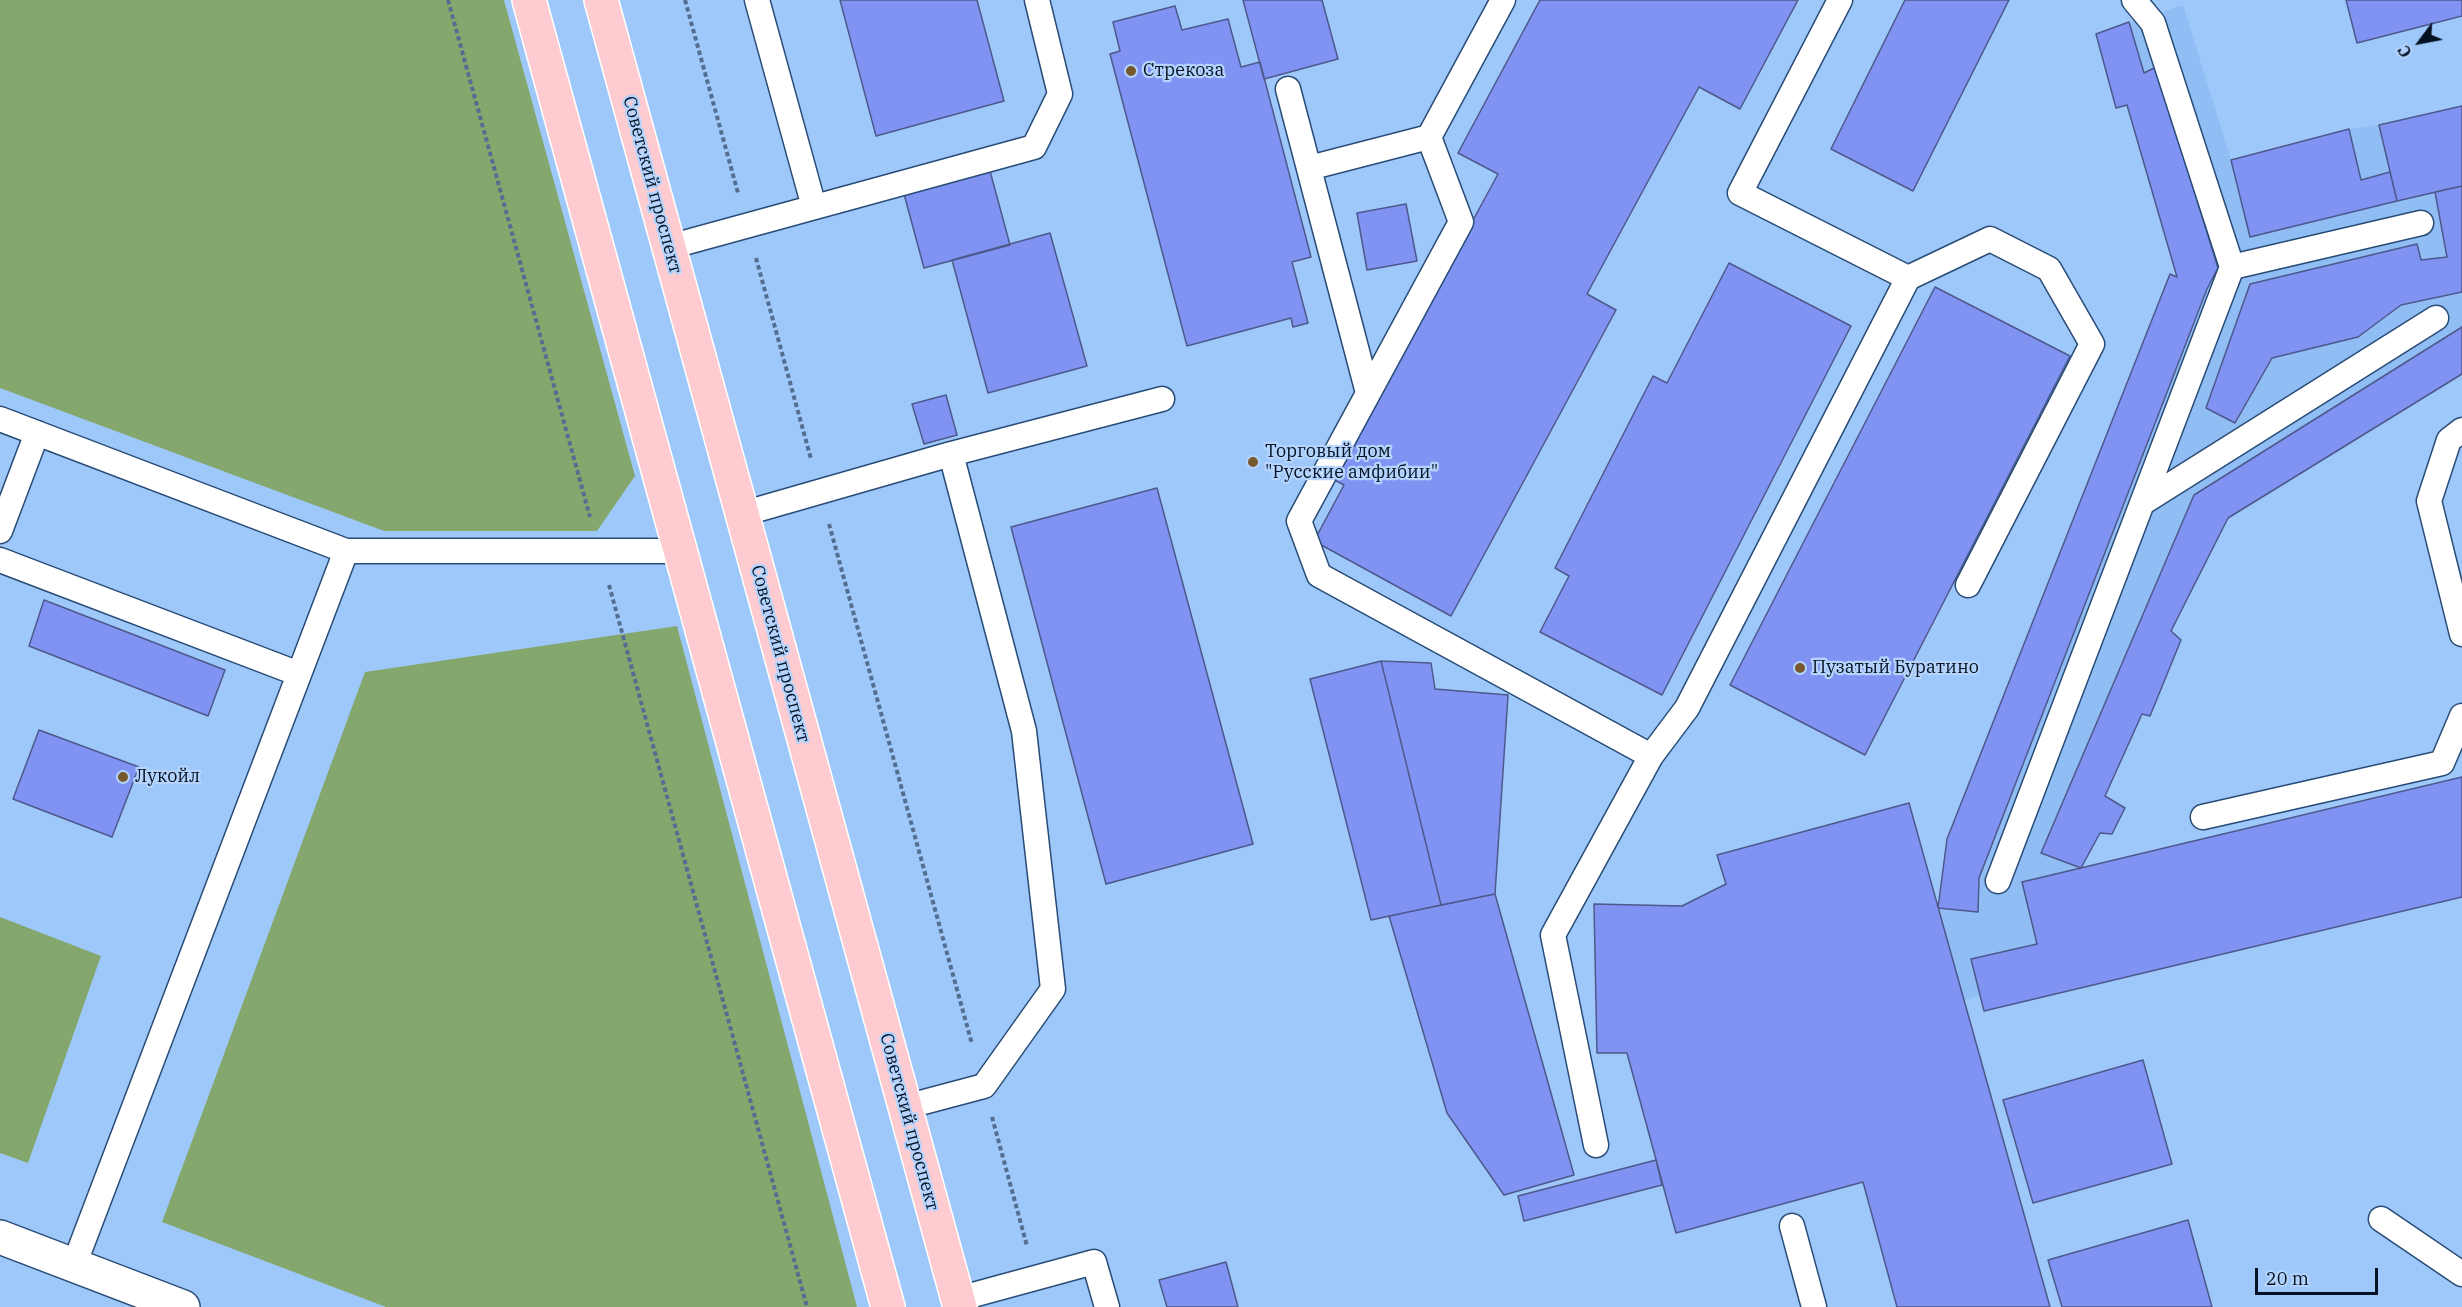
<!DOCTYPE html>
<html>
<head>
<meta charset="utf-8">
<style>
	body { margin:0 }
	#map { position:relative; width:2462px; height:1307px; overflow:hidden; background:#9fc8fa; font-family:"IBM Plex Serif",serif }
	canvas { display:block }
	.north { position:absolute; left:2390px; top:12px; width:60px; height:60px; -webkit-text-stroke:4px #b4d4fd; paint-order:stroke; rotate:238deg; font-size:16px; font-weight:700; line-height:24px; text-align:center; color:#041123 }
	.north::after { content:''; display:block; margin:auto; width:21px; height:27px; background:#041123; clip-path:polygon(50% 0,100% 100%,50% 72%,0 100%) }
	.scale { position:absolute; left:2255px; top:1268px; width:123px; height:27px; box-sizing:border-box; border:3px solid #041123; border-top:0; padding-left:8px; font-size:18px; line-height:21px; white-space:nowrap; color:#041123; -webkit-text-stroke:4px #b4d4fd; paint-order:stroke }
</style>
</head>
<body>
<div id="map">
<canvas width="2462" height="1307"></canvas>
<div class="north">С</div>
<div class="scale">20 m</div>
</div>
<script>
const c = document.querySelector('canvas').getContext('2d');
c.lineJoin = 'round';
function fill(path, color) { c.fillStyle = color; c.fill(path, 'evenodd'); }
function trace(path, color, width, dash) { c.strokeStyle = color; c.lineWidth = width; c.lineCap = dash ? 'butt' : 'round'; c.setLineDash(dash || []); c.stroke(path); }
function drawText(font, color, halo, rows, align = 'center') {
  c.font = font + ' "IBM Plex Serif",serif'; c.lineWidth = 4.5; c.setLineDash([]); c.textBaseline = 'middle'; c.strokeStyle = halo; c.fillStyle = color; for (const [text, x, y, turn = 0] of rows) {
    c.save(); c.translate(x, y); c.rotate((+turn || 0) * Math.PI / 180); c.textAlign = isNaN(turn) ? turn : align; if (halo) c.strokeText(text, 0, 0); c.fillText(text, 0, 0); c.restore();
  }
}
fill(new Path2D(`
	M2183,5L2231,160L2349,129L2379,125L2462,106V374L2228,518L2171,631L2181,640L2150,716L2141,714L2105,796L2125,808L2112,834L2100,833L2081,868L2022,882L2036,944L1971,959L1980,996L1964,1000L1938,908L1947,839L2170,274L2177,276L2128,106L2116,108L2096,34Z`), '#90bdf4');
fill(new Path2D(`
	M0,0H504L635,476L597,531H384L0,388Z
	M677,626L857,1307H386L162,1222L365,672Z
	M0,917L101,956L28,1163L0,1153Z`), '#84a76e');
const building = new Path2D(`
	M840,0H977L1004,101L876,136Z
	M1243,0H1322L1338,59L1264,79Z
	M1540,0H1798L1740,109L1699,87L1587,294L1616,310L1451,616L1314,541L1344,485L1333,479L1498,174L1458,153Z
	M1905,0H2009L1913,191L1831,149Z
	M2346,0H2462V16L2357,43Z
	M1175,6L1182,30L1228,19L1241,67L1260,62L1311,257L1292,262L1308,323L1293,327L1291,318L1187,346L1110,54L1120,51L1113,22Z
	M2129,22L2144,73L2156,67L2218,268L2207,289L1979,878L1978,912L1938,908L1947,839L2170,274L2177,277L2127,105L2116,108L2096,34Z
	M2462,106V186L2397,201L2379,125Z
	M2349,129L2361,180L2390,172L2397,201L2250,237L2231,160Z
	M990,171L1010,245L924,268L904,194Z
	M2462,186V292L2401,305L2358,337L2272,358L2235,423L2206,408L2250,284L2417,244L2421,260L2447,257L2435,192Z
	M1406,204L1417,261L1367,270L1357,213Z
	M1050,233L1087,366L988,393L952,260Z
	M1729,263L1851,326L1662,695L1540,632L1569,576L1555,568L1653,376L1667,383Z
	M1935,287L2070,356L1865,755L1730,685Z
	M2462,327V374L2228,518L2171,631L2181,640L2150,716L2142,714L2105,796L2125,808L2112,834L2100,833L2081,868L2041,853L2194,495Z
	M946,395L957,435L924,444L912,404Z
	M1157,488L1253,844L1106,884L1011,527Z
	M44,600L225,670L208,716L29,646Z
	M1381,661L1441,905L1371,920L1310,679Z
	M1381,661L1431,663L1435,689L1508,695L1495,894L1441,905Z
	M39,730L139,767L112,837L13,799Z
	M2462,777V897L1984,1011L1971,959L2037,944L2022,882Z
	M1909,803L1964,1000L2050,1307H1897L1863,1182L1676,1233L1627,1053H1597L1594,904L1682,906L1726,884L1717,855Z
	M1495,894L1574,1175L1504,1195L1447,1113L1389,916Z
	M2143,1060L2172,1164L2033,1203L2003,1100Z
	M1656,1160L1662,1185L1524,1221L1518,1196Z
	M2188,1220L2212,1307H2062L2048,1260Z
	M1226,1262L1238,1307H1167L1159,1280Z`);
fill(building, '#8193f2');
trace(building, '#4d588b', 1.5);
const service = new Path2D(`
	M757,0L814,207
	M1503,0L1429,137L1461,222L1299,521L1319,575L1651,756
	M1840,0L1740,193L1908,278
	M1288,89L1368,393
	M1309,168L1429,137
	M669,247L1034,147L1060,94L1037,0
	M2232,267L2421,223
	M0,419L346,551H680
	M2462,430L2449,440L2429,501L2462,634
	M2142,503L2436,318
	M742,514L951,454L1162,399
	M0,531L37,433
	M0,560L299,674
	M2203,817L2442,763L2462,716
	M1998,881L2232,267L2153,23L2134,0
	M905,1107L984,1086L1053,989L1024,731L951,454
	M1596,1145L1553,935L1651,756L1687,708L1908,278L1990,239L2049,269L2092,344L1968,585
	M2381,1219L2462,1274
	M1792,1226L1814,1307
	M74,1265L346,551
	M958,1299L1094,1262L1107,1307`);
const minor = new Path2D(`
	M0,1237L183,1307`);
const primary = new Path2D(`
	M529,0L888,1307
	M601,0L960,1307`);
trace(service, '#284c76', 27);
trace(minor, '#284c76', 36);
trace(primary, '#fff', 36);
trace(new Path2D(`
	M448,0L590,517
	M685,0L738,193
	M756,258L811,459
	M829,524L972,1044
	M609,585L807,1307
	M992,1117L1027,1246`), '#536e90', 4, [4.5, 3]);
trace(service, '#fff', 24);
trace(minor, '#fff', 33);
trace(primary, '#fecbd0', 33);
for (const [x, y, r, color] of [
	[1131,71,6,"#76582d"],
	[1253,462,6,"#76582d"],
	[1800,668,6,"#76582d"],
	[123,777,6,"#76582d"]
]) { const dot = new Path2D(); dot.arc(x, y, r, 0, 2 * Math.PI); c.fillStyle = color; c.fill(dot); trace(dot, '#b4d4fd', 2); }
drawText('18px', '#041123', '#b4d4fd', [
	["Стрекоза",1143,71],
	["Торговый дом",1265,452],
	["\"Русские амфибии\"",1265,473],
	["Пузатый Буратино",1812,668],
	["Лукойл",135,777]
], 'left');
drawText('18px', '#041123', '#b4d4fd', [
	["Советский проспект",652,185,75],
	["Советский проспект",780,654,75],
	["Советский проспект",909,1122,75]
]);
</script>
</body>
</html>
